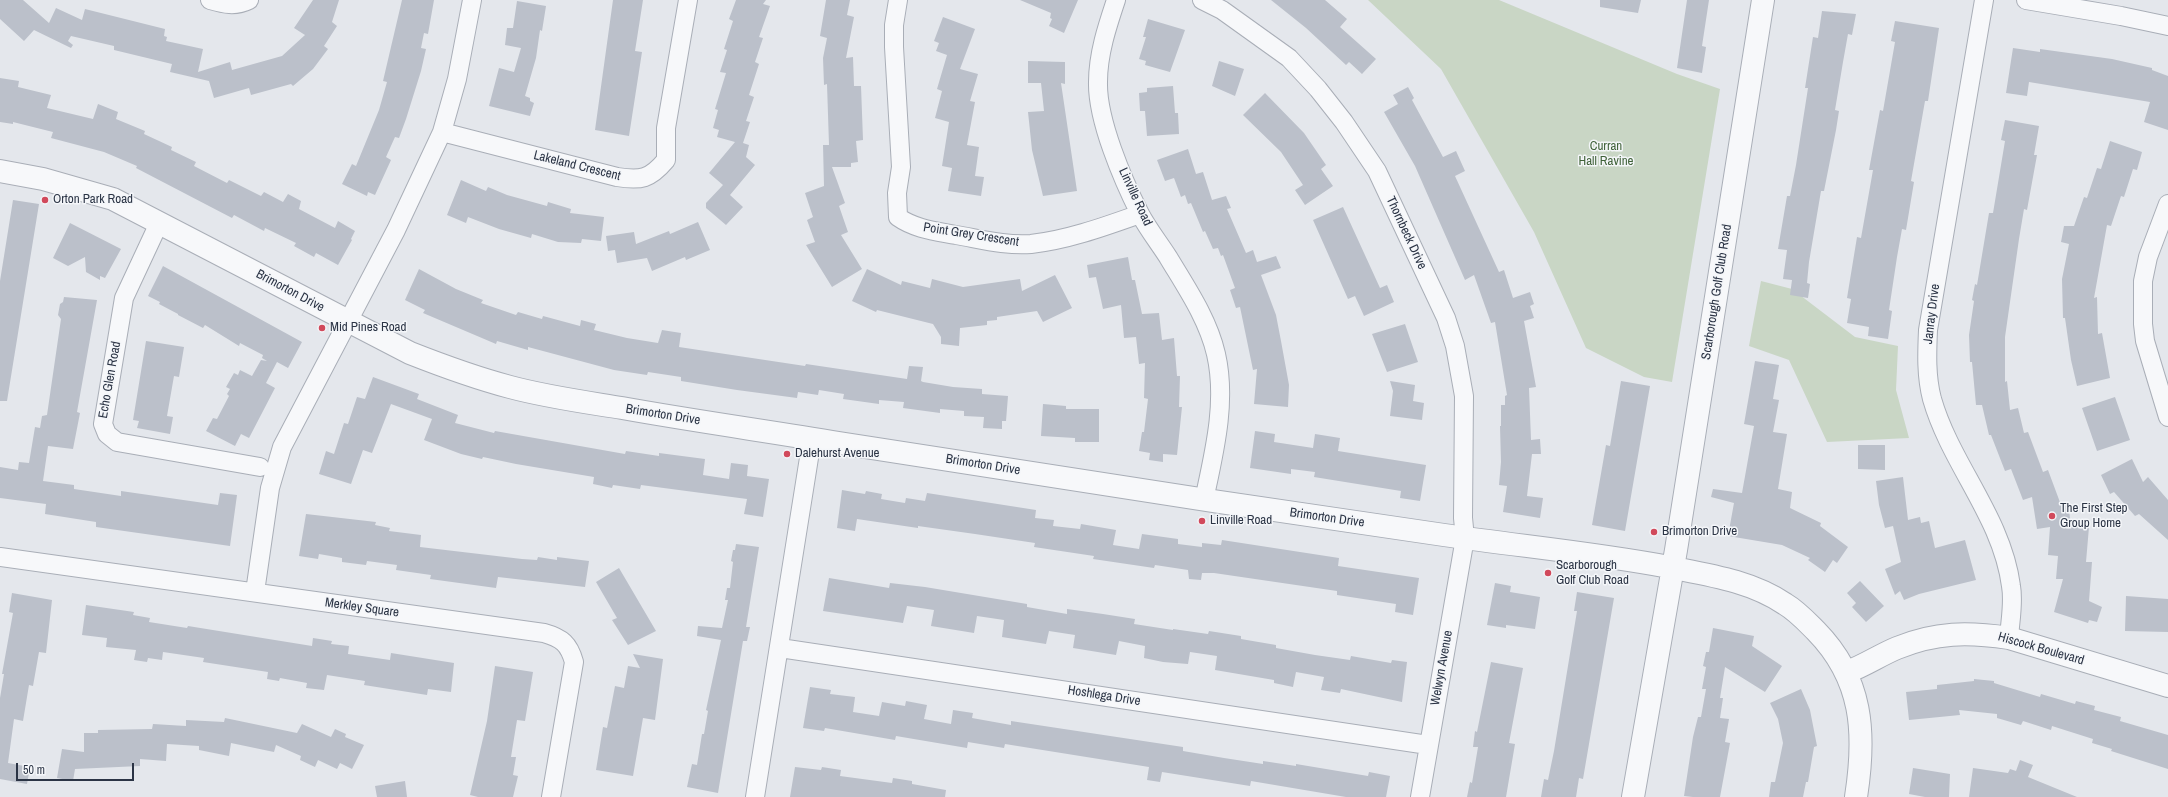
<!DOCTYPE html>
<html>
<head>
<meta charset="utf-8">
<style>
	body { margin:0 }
	#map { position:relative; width:2168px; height:797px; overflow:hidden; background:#e4e7ec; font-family:"Archivo Narrow",sans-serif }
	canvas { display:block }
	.scale { position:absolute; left:16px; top:763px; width:118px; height:18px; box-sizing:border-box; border:2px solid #2b3445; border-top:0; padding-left:5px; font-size:12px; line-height:14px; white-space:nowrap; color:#2b3445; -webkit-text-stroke:3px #f4f6f9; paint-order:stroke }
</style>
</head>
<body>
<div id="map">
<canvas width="2168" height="797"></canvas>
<div class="scale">50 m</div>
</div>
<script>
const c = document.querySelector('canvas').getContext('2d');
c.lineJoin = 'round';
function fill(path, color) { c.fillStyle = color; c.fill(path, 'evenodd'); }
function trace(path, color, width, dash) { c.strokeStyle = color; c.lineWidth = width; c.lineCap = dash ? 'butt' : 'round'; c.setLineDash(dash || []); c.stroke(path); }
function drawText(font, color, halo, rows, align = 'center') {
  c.font = font + ' "Archivo Narrow",sans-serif'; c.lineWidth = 3; c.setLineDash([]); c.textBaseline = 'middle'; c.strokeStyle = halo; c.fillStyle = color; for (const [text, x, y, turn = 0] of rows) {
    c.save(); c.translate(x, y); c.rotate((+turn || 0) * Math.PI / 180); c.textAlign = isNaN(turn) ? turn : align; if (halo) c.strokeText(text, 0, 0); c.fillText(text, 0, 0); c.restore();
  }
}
fill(new Path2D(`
	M1368,0H1499L1677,74L1720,89L1672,382L1644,377L1586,348L1534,232L1441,69Z
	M1761,281L1792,289L1855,337L1898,346L1896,390L1909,438L1827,442L1789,360L1749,346Z`), '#c9d6c5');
fill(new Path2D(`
	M0,0H23L49,23L56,8L82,20L85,9L165,29L164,36L167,37L166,41L203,49L198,72L230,62L232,70L282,56L305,35L294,28L313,0H339L332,22L337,26L324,46L328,49L313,69L293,86L291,84L251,95L249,88L214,98L209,81L170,72L172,64L114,50V46L71,36L68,41L73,45L71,48L34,30L24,41L0,19Z
	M402,0H434L428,34L424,33L421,48L426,49L421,71L406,119L399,138L395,137L386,157L391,160L375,195L368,192L367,196L342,184L352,164L356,166L379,110L387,82L383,81Z
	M613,0H643L635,51L642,52L629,136L595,130Z
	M736,0H766L763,4L770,6L759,37L763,38L755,62L759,64L749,95L754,97L746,121L750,122L743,143L749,145L746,157L755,165L730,195L743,207L726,225L706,208V203L723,185L709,173L735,142L717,137L719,130L713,128L718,110L715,109L726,73L720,72L727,50L724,49L733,21L729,19Z
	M826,0H850L847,15L854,17L846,58L853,57L854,86H861L863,140L856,141L858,162L851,163V167H832L845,203L839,206L848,232L841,235L862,269L832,287L806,245L815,242L807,220L813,217L805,193L824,186L823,145H829L827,84L824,85L823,58L827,38L820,36Z
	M1020,0H1078L1064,33L1049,26L1052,19L1050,18L1051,13Z
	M1271,0H1325L1347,19L1340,27L1376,59L1362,74L1349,62L1346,65L1306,28Z
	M1600,0H1641L1638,13L1600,7Z
	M1687,0H1709L1702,46L1706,47L1702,73L1677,68Z
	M517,1L546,6L542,31L540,30L536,58L525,96L530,98V101L534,103L530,116L489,106L499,68L514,72L521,48L505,45L507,28H513Z
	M1822,11L1856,14L1852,35L1848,34L1843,62L1835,110L1839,111L1836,130L1824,191H1821L1809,262L1807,283L1810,284L1808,298L1790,295L1792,280L1783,279L1787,250L1778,249L1787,196H1790L1796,165L1808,88H1805L1813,37L1818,38Z
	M943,17L975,29L960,69L978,74L970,101L975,102L967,145L979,147L975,176L984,177L981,196L948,191L952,168L942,166L949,122L935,118L942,91L937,89L947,55L936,51L939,43L934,41Z
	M1148,19L1185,30L1170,72L1145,65L1146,61L1139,59L1146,37H1143Z
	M1895,21L1939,28L1928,101H1925L1911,181L1914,182L1906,230L1902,229L1897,257L1889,310L1892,311L1888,339L1868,336L1869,327L1847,323L1851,299L1847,298L1857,237L1861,238L1873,170H1869L1880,110L1883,111L1895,42L1891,41Z
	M2013,48L2040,52V49L2112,59L2152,68V70L2168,76V130L2144,122L2150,102L2029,82L2027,96L2006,93Z
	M1028,61L1065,62V84L1061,83L1077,191L1043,196L1032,150L1028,112L1044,111L1041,83H1028Z
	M1219,61L1244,69L1235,96L1212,86Z
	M0,78L19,81L18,87L51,95L47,108L93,119L98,104L118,112L116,119L145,131L144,134L172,147L171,150L196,162L194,166L227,183L229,180L261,196L264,192L283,202L288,194L301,201L299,209L335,228L338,221L355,231L351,239L352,240L338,265L316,253L314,257L294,246L296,243L265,228L264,231L234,215L232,218L136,168L137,166L104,152L51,138L53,132L13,122V124L0,122Z
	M1173,86L1175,113H1178L1179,134L1147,136L1145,111H1140L1139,93L1147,92V88Z
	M1408,87L1414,98L1412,100L1443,157L1456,151L1465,171L1455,176L1499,272L1504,270L1513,298L1530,292L1534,304L1530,306L1534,318L1524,321L1536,387L1529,388L1531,440L1540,439L1541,454H1532L1527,496L1543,498L1540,518L1503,512L1507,486L1499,485L1501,462L1500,426H1501V405H1505V396L1507,395L1495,322L1491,323L1474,275L1465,280L1415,166L1384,112L1398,104L1393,95Z
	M1265,93L1304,133L1326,165L1321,169L1333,186L1305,205L1295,190L1303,185L1281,152L1243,115Z
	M2005,120L2039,126L2034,155H2037L2027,210L2024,209L2019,239L2005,337V382L2007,381L2010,410L2018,408L2024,433L2028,432L2043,472L2048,470L2061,505L2068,504L2071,525L2089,527L2086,562H2092L2089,601L2102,607L2097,622L2089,620L2088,623L2054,612L2063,579H2056L2058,556L2048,555L2050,527L2037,529L2032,497L2023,500L2011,469L2005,471L1991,435H1989L1982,405H1976L1972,362H1970L1969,335L1974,301L1972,300L1975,284L1977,285L1989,213H1993L2005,141L2001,140Z
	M2110,141L2142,152L2137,170L2133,169L2124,197L2121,196L2111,226L2107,225L2094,298L2097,297L2098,334L2102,333L2110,378L2077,386L2071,360L2065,318H2063L2062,279L2069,244L2061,242L2064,226H2074L2084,197L2087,198L2097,168L2101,169Z
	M1188,149L1196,174L1203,172L1212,200L1226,196L1231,208L1227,209L1246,253L1253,250L1257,262L1276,256L1281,268L1261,275L1276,315L1281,341L1289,385L1288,407L1254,404L1257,369L1253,370L1240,307L1236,308L1230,290L1235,288L1223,255L1221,256L1218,248L1213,249L1205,231L1203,232L1191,203L1188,204L1185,195L1181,197L1174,178L1165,181L1157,160Z
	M461,180L486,191L488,187L507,195L547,206L548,202L571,209L570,213L604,217L601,241L582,239L581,243L558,242L532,234L531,238L499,229L468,217L466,223L447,215Z
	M13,200L39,204L7,401H0V281Z
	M1343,207L1380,288L1387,285L1394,302L1364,316L1355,296L1348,299L1313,220Z
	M698,222L710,250L686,260L685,257L652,271L647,258L617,263L615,250L608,251L606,236L634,232L636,244L669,231L670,234Z
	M70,223L121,249L105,278L100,276V280L86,272L85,257L68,266L53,258Z
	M1128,257L1132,280H1135L1142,314L1159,313L1162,340L1174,338L1177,376H1180L1179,407H1182L1177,455L1163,454V462L1149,460L1150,453L1139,451L1142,432H1144L1148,399L1144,398L1145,363L1139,364L1136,337L1124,338L1121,305L1103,309L1096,277L1089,278L1087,265Z
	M163,266L302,342L288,368L277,362L266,383L275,388L249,438L241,434L235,446L206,431L213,418L217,419L229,396L227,394L230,389L226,387L234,373L238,375L240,370L252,376L261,360L267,361L262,358L263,355L240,343L239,346L205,325L203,328L178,315V314L159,304L160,302L148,296Z
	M419,269L456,289L483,300L481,303L516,315L518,312L542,319L543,316L580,326L581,320L596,324L594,330L627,338L658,343L662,330L681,333L679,347L805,366L806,364L907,379L909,366L923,367L921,381L923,382L953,387L982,389V394L1008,396L1006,421H1002V429L983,428L984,417L964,416V411L940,409V413L903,408L904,402L879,400V404L843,399L844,394L819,390L818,395L798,392L797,398L737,390L681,381V377L648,372L647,375L614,370L528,347V350L497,341L496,344L423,313L425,310L405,300Z
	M867,269L901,285L902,281L930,288L932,279L963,287L1020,279L1022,291L1055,275L1072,308L1043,322L1037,311L997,317V320L987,321V325L960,328L959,346L941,344V337L933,324L877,310L876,312L852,301Z
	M64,297L97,300L77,412L80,413L73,449L48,446L43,481L74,485V489L121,496V491L218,505L220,493L237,495L230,546L96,527V522L45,514L46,504L0,498V467L18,470L19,462L29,463L35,427L40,428L42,416L47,415L61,319L58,315L60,304L63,302Z
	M1405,324L1418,362L1387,372L1372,334Z
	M146,341L184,347L179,377L174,376L167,416L173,417L170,434L137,428L139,421L133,420Z
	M1755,361L1779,365L1773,399L1779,400L1773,432L1787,434L1778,489L1792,492L1790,508L1821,523L1820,526L1848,547L1837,563L1833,560L1825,572L1808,560L1810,558L1782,545L1728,536L1734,503L1711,497L1713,489L1742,493L1754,426L1744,424Z
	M373,377L419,394L417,399L458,415L455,423L494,433L495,431L625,454L626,451L659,456V453L705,459L703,475L729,479L731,463L748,465L747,476L769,479L763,517L744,514L747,499L641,485L640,489L613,485L612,488L593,484L594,477L516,464L483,457L482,459L461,454L424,440L432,419L391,404L372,453L363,450L351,484L319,474L326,451L334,454L344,423L348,424L357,397L365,399Z
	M1390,381L1415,385L1413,401L1424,403L1422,420L1390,416L1393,391Z
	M1621,381L1650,386L1625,531L1592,525L1606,445L1610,446Z
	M2115,397L2130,440L2097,451L2082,408Z
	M1043,404L1066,406V409H1099V442H1075V438L1041,436Z
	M1255,431L1275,434L1274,442L1313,448L1315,434L1340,438L1338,451L1426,465L1420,501L1400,498L1401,491L1314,477L1315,472L1291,469V474L1250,468Z
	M1858,445H1885V470L1858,469Z
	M2132,459L2143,482L2148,477L2168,500V540L2139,514L2135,516L2114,492L2110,494L2101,475Z
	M1903,477L1908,520L1920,517L1921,523L1929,521L1935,548L1965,540L1976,580L1919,594L1904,600L1900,591L1895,595L1885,569L1901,562L1893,526L1885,528L1879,505L1876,481Z
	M842,490L865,494L866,491L882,494L881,499L905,503L906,498L925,501L927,493L1036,510L1035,518L1054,520L1053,526L1080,529L1081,524L1116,530L1113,545L1139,549L1142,534L1178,539V544L1202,547V543L1221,545L1222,540L1339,558L1338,566L1419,578L1413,615L1395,612L1396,604L1337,595V591L1214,573H1202L1201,580L1189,579L1188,570L1155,565L1154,568L1093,559L1094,556L1034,547L1035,543L975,534L918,526V528L857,519L855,531L837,528Z
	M306,514L376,522L375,525L390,528L389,531L421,535L420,547L522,559L537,560L538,557L557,560V557L589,561L585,587L498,577L496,588L430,579L431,575L396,570L397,565L367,561L366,565L342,562V558L319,554L318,559L299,556Z
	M736,544L759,547L746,627H750L747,641H743L718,793L687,787L692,764L697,765L702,734H704L708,711L706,710L721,640L697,636L698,626L722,628L728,600H725L727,588H730L733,562L731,561L733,550H735Z
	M619,568L656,631L628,645L612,620L617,618L596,582Z
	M829,578L889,588L890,583L925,587L1027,604V607L1067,614V609L1103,614L1135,619L1134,624L1173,630V629L1208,634L1209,631L1241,636V639L1276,645V648L1315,655L1350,660L1351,656L1391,663L1392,660L1407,662L1402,702L1341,689L1340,693L1321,690L1324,677L1296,672L1293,687L1274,683V680L1215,670L1217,656L1190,652L1188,664L1163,662L1144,658L1145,646L1119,641L1116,655L1073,648L1075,635L1049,631L1046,644L1002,637L1004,620L977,616L974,633L931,626L934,610L907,606L903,623L823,611Z
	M1860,581L1884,606L1866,622L1852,607L1856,603L1847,593Z
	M1495,583L1511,586L1510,592L1540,597L1535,629L1506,625V628L1487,625Z
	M1577,592L1614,598L1590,738L1583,779L1579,778L1576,797H1541L1544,779L1548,780L1554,751L1577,611H1574Z
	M12,593L52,600L46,653L39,652L33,686L29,685L23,721L14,719L8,763L30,767L27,784L0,779V698L4,674H2L13,613L9,612Z
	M2126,596L2168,599V632L2125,631Z
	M86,605L134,612L133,615L150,618L149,622L187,628L188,626L312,646L313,638L332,641L331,644L349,646L348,654L390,660L391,653L454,663L451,692L428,689L427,695L364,685L365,681L327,675L324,690L306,688L307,683L280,678L279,681L267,679L268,672L203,662L204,658L163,652L162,660L148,658L147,662L134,660L136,650L106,647L107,638L82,635Z
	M1713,628L1754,636L1752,646L1782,666L1765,692L1725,667L1720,698H1723L1720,718L1729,719L1725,742L1730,743L1720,797H1693L1684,796L1693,737L1698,717H1701L1706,689H1702L1706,667L1703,666L1706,652H1709Z
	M633,654L663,659L655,720L643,718L633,776L596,770L603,727L607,728L615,686L624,688L628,666L640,668Z
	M1491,662L1523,668L1509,743L1515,744L1506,797H1467L1470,782L1472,783L1478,747H1473L1475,731L1477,732Z
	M495,666L533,672L525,721L517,720L511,757H516L513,775L518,776L513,797H478L470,795L487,721Z
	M1974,679L1994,681V683L2040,697L2041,694L2075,704L2076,701L2095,706L2094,710L2121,717L2120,721L2168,735V769L2111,751L2112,749L2092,743L2093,739L2052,726L2051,730L2023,721L2021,725L1997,718V714L1959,710L1960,715L1909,720L1906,692L1937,689V685L1974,681Z
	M810,687L831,690L830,694L855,697L853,712L879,716L882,702L905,706L906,701L927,705L924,719L951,724L953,710L973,713L972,718L1011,725V721L1183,747V751L1224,758L1263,764V761L1296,766V764L1368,776L1369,772L1390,776L1386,797H1346L1251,781L1250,786L1162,772L1160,782L1147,780L1149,767L1005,744L1004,748L968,742L967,748L896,736L895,740L825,728L824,731L803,728Z
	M1801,689L1810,710L1817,746L1814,747L1808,782H1806L1803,797H1769L1771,782H1775L1783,743L1778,719L1770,703Z
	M225,718L297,733L302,724L331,737L335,729L346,734L345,737L364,745L352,769L340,763L337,769L318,760L315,767L300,760L301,756L276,745L274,752L231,743L229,756L199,750V746L167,744L166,761L140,759V766L75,769L73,781L57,778L62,749L84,752V733H98V730L152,729L153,724L186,726V720L224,722Z
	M2020,760L2033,765L2028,777L2077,797H1969L1973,768L2008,773L2010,769L2016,771Z
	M795,767L821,770L822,767L841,770L840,776L892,783L893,778L912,781V784L946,790L945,797H790Z
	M1913,768L1950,774L1949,797H1925L1909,794Z
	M405,781L407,797H377L375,786Z`), '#bbc0ca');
const minor = new Path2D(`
	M210,0C224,4 235,7 249,0
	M898,0L894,25V47L901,167L897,193L898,217C915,229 935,231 956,235C980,239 1006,246 1031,244C1068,240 1106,226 1140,214
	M1116,0C1107,27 1098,54 1098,82C1097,120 1123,180 1140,214C1148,229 1159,243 1168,257C1186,287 1208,319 1216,354C1227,402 1214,453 1204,500
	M1202,0L1222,10L1289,58L1318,89L1344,122L1377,171L1446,318L1455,346L1464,396L1463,518L1465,538L1420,797
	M1984,0L1928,330C1927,353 1926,376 1932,399C1951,465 2002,517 2011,586C2014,603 2010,621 2009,638
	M2026,0L2121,16L2168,26
	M442,132L617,177C641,181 650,179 666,160V128L688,0
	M2168,204L2148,257L2143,281V324L2145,341L2168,417
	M159,223L124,298L103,424L107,434L117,442L260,467
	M0,557L544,633C562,638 569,644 574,662L551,797
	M255,592L270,488L282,447L396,230L442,132L457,79L472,0
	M780,648L1428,745
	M755,797L812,439`);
const tertiary = new Path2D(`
	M0,171L43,179L113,199L410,353C443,366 476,378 510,387C547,397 585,402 622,408C694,421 767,431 839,443C1041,475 1242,506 1444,535C1519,546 1595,553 1669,567C1709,575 1751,581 1785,604C1797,611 1806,621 1816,631C1863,679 1866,733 1856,797
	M1847,672C1864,666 1880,655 1897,648C1936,632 1968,632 2009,638L2168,686
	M1633,797L1676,550L1763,0`);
trace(minor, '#a9aeb7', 20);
trace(tertiary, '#a9aeb7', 24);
trace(minor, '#f7f8fa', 18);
trace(tertiary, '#f7f8fa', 22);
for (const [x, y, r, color] of [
	[45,200,4,"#d1495b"],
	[322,328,4,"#d1495b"],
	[787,454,4,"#d1495b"],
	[2052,516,4,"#d1495b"],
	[1202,521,4,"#d1495b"],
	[1654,532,4,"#d1495b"],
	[1548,573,4,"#d1495b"]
]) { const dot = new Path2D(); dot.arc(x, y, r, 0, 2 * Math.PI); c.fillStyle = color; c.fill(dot); trace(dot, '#f4f6f9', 1.5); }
drawText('13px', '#3f6138', '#f4f6f9', [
	["Curran",1606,147],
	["Hall Ravine",1606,162]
]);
drawText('13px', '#2b3445', '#f4f6f9', [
	["Lakeland Crescent",577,166,14],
	["Linville Road",1135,197,65],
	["Thornbeck Drive",1406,233,65],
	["Point Grey Crescent",971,235,9],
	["Brimorton Drive",290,291,28],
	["Scarborough Golf Club Road",1717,292,-81],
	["Janray Drive",1932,314,-83],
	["Echo Glen Road",110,380,-80],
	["Brimorton Drive",663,415,9],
	["Brimorton Drive",983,465,9],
	["Brimorton Drive",1327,518,8],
	["Merkley Square",362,608,8],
	["Hiscock Boulevard",2041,649,16],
	["Welwyn Avenue",1442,668,-80],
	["Hoshlega Drive",1104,696,9]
]);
drawText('13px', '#2b3445', '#f4f6f9', [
	["Orton Park Road",53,200],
	["Mid Pines Road",330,328],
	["Dalehurst Avenue",795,454],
	["The First Step",2060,509],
	["Group Home",2060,524],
	["Linville Road",1210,521],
	["Brimorton Drive",1662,532],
	["Scarborough",1556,566],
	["Golf Club Road",1556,581]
], 'left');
</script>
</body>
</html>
